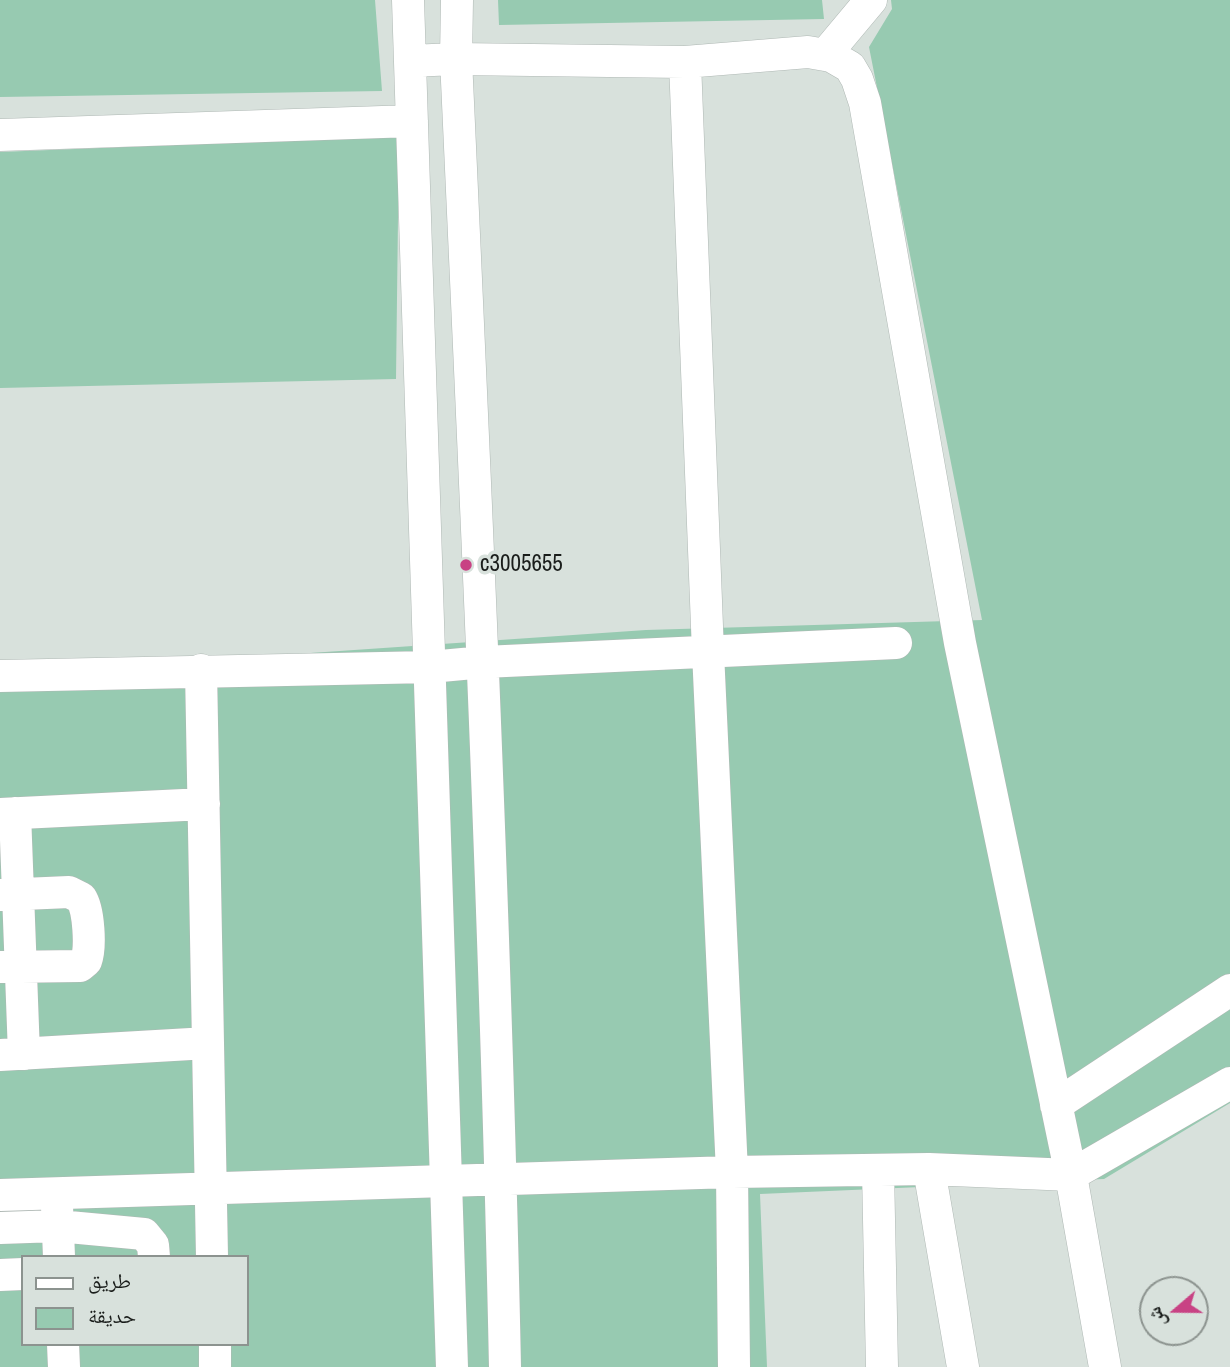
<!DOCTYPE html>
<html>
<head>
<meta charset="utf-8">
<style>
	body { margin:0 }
	#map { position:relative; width:1230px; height:1367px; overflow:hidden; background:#d8e1dc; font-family:"Archivo Narrow","Noto Naskh Arabic",sans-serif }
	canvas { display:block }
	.legend { position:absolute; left:21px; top:1255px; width:228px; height:91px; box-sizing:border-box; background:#d8e1dc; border:2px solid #8c938f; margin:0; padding:9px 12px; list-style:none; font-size:21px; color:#1a1d1b }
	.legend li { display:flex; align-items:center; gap:14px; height:35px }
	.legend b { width:35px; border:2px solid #8c938f }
	.north { position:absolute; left:1139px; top:1276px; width:70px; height:70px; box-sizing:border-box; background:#d8e1dc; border:2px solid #8c938f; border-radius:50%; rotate:250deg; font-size:19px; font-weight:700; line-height:28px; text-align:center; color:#1a1d1b }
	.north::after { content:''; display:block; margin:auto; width:24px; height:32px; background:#c84284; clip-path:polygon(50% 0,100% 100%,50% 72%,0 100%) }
</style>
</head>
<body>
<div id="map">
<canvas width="1230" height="1367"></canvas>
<ul class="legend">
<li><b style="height:9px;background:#fff"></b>طريق</li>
<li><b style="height:19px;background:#97cab1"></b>حديقة</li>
</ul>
<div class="north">ش</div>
</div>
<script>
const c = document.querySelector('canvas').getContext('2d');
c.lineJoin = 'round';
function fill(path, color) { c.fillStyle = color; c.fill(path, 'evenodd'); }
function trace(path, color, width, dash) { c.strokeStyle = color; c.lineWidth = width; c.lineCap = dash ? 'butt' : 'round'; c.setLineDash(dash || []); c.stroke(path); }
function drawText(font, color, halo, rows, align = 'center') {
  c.font = font + ' "Archivo Narrow",sans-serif'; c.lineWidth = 7; c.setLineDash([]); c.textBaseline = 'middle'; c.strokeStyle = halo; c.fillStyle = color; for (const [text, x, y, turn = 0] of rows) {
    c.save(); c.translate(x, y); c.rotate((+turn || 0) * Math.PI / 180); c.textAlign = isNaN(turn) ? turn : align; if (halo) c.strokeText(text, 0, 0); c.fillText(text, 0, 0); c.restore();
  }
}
fill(new Path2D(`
	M0,0H375L382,91L0,97Z
	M498,0H822L824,19L499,25Z
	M891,0H1230V1103L1104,1179L760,1194L767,1367H0V671L77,669L646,630L982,620L869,47L892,9ZM23,1257H247V1344H23Z
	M399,136L396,379L0,388V152Z`), '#97cab1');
const minor = new Path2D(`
	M408,0L452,1367
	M457,0L456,59C476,495 496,931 505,1367
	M825,55L871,0
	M410,61L456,59L685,62L808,52L831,56L850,67L857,79L865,103L960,643L1071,1175L1105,1367
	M685,62L708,652L732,1172L734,1367
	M0,135L412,121
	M201,670L212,1257
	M0,676L430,667L484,662L896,643
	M15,813L24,1054
	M0,814L204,804
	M0,895L69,892L81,898C89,910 91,948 86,961L80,966L1,967
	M0,1055L208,1043
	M1056,1105L1230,990
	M929,1169L963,1367
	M878,1170L882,1367
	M0,1195L732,1172L929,1169L1071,1175L1230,1083
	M57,1206L59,1257
	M0,1228L58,1226L144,1234L153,1245L154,1257
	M0,1275L23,1274
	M63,1344L64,1367
	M215,1344V1367`);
trace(minor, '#afb8b4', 33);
trace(minor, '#fff', 32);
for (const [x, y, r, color] of [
	[466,565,7,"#c84284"]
]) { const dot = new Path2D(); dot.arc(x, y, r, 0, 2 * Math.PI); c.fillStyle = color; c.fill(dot); trace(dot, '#d8e1dc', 2.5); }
drawText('23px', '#1a1d1b', '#d8e1dc', [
	["c3005655",480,565]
], 'left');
</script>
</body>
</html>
